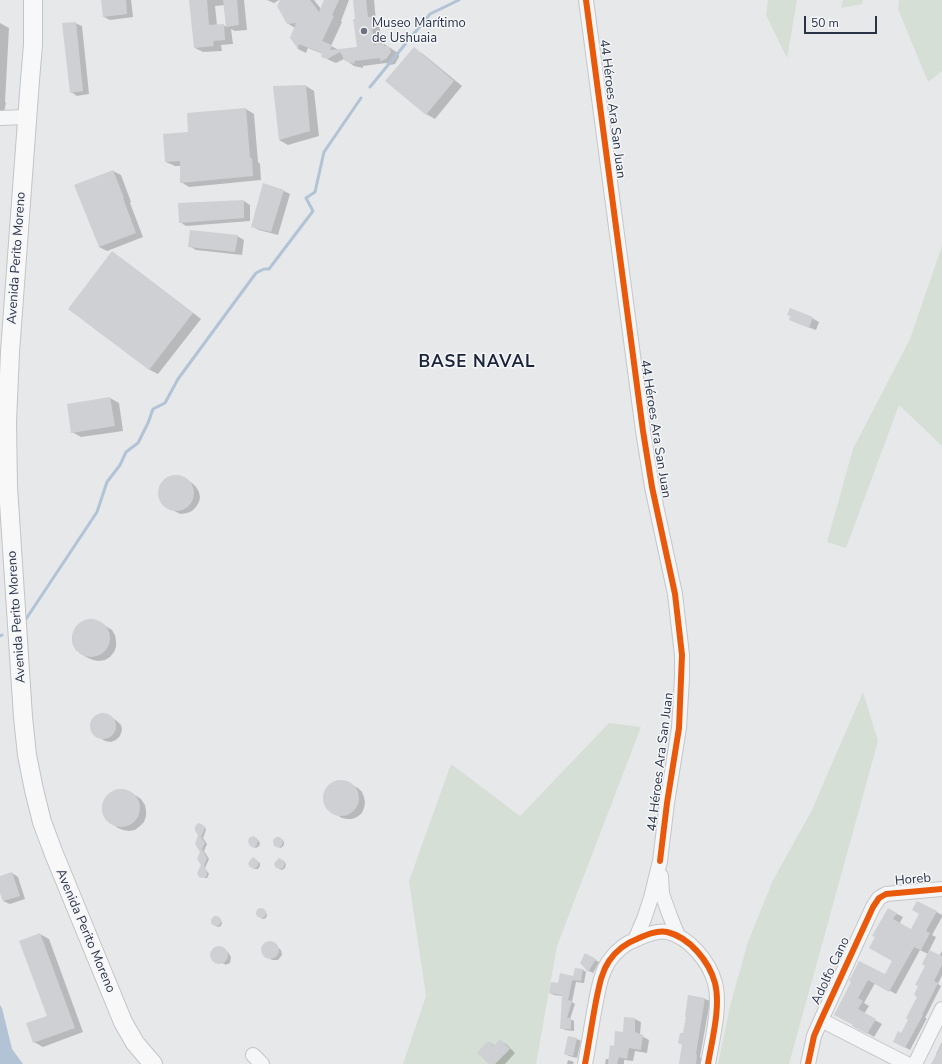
<!DOCTYPE html>
<html>
<head>
<meta charset="utf-8">
<style>
	body { margin:0 }
	#map { position:relative; width:942px; height:1064px; overflow:hidden; background:#e6e8ea; font-family:"Nunito Sans",sans-serif }
	canvas { display:block }
	.scale { position:absolute; left:804px; top:16px; width:73px; height:18px; box-sizing:border-box; border:2px solid #2a3346; border-top:0; padding-left:5px; font-size:12px; line-height:14px; white-space:nowrap; color:#2a3346; -webkit-text-stroke:3px #f4f6f9; paint-order:stroke }
</style>
</head>
<body>
<div id="map">
<canvas width="942" height="1064"></canvas>
<div class="scale">50 m</div>
</div>
<script>
const c = document.querySelector('canvas').getContext('2d');
c.lineJoin = 'round';
function fill(path, color) { c.fillStyle = color; c.fill(path, 'evenodd'); }
function trace(path, color, width, dash) { c.strokeStyle = color; c.lineWidth = width; c.lineCap = dash ? 'butt' : 'round'; c.setLineDash(dash || []); c.stroke(path); }
function drawText(font, color, halo, rows, align = 'center') {
  c.font = font + ' "Nunito Sans",sans-serif'; c.lineWidth = 3; c.setLineDash([]); c.textBaseline = 'middle'; c.strokeStyle = halo; c.fillStyle = color; for (const [text, x, y, turn = 0] of rows) {
    c.save(); c.translate(x, y); c.rotate((+turn || 0) * Math.PI / 180); c.textAlign = isNaN(turn) ? turn : align; if (halo) c.strokeText(text, 0, 0); c.fillText(text, 0, 0); c.restore();
  }
}
fill(new Path2D(`
	M768,0H797L787,58L766,15Z
	M843,0H863L862,4L841,8Z
	M899,0H942V71L928,82L898,9Z
	M942,246V446L899,405L846,548L827,542L853,449L910,339Z
	M863,692L878,741L789,1064H718L730,1006L748,942L773,880L811,812Z
	M609,723L641,727L557,946L536,1064H403L426,996L409,881L451,764L520,816Z`), '#d6dfd5');
fill(new Path2D(`
	M0,1005L2,1008L12,1049L23,1064H0Z`), '#b3c3d6');
fill(new Path2D(`
	M102,0H131L133,17L110,20L104,17Z
	M190,0H244L247,30L235,31L231,29L233,44L221,45L222,51L203,52L195,48ZM225,5L227,27L223,25H217L215,6Z
	M267,0H279L274,3Z
	M281,0H314L322,10L326,0H349L341,21L342,22L331,46L339,50L358,48L356,20L354,0H374L376,21L379,23L382,45L384,44L392,49L399,54V57L395,64L390,65L386,63L363,66V68L354,66L344,59L336,63L331,61L322,56L323,54L308,48L306,53L298,49L291,37L295,28L287,23Z
	M0,23L9,28L5,102L6,103L4,112L0,111Z
	M75,23L82,26L89,94L77,96L71,92Z
	M414,49L423,54L462,86L435,119L426,114Z
	M306,86L314,91L319,136L288,145L279,140Z
	M246,109L254,114L258,162L260,164L261,180L189,187L181,182V166H175L166,162L189,133Z
	M113,171L121,175L131,202L130,203L143,237L107,251L99,247Z
	M263,185L284,191L290,194L278,235L259,230L253,227Z
	M244,201L250,205V221L186,226L180,222Z
	M237,236L244,240L242,255L196,250L189,246Z
	M121,258L201,319L158,374L150,370L70,309Z
	M792,316L812,318L819,322L816,330L797,323Z
	M110,398L119,403L123,431L81,437L72,432Z
	M174,476H180L192,483L196,487L199,492L200,497L199,502L196,507L192,511L187,513L181,514L176,512L164,505L161,501L159,496V490L161,485L164,480L169,477Z
	M87,620H93L99,622L112,630L115,635L116,641V647L114,652L110,657L105,660L99,661L93,660L88,658L81,654L76,650L73,645L72,639L73,633L76,627L81,623Z
	M99,714H105L111,717L117,721L121,725L122,730L120,736L116,740L111,742L105,741L93,733L91,728V722L95,717Z
	M340,781L345,782L358,788L362,792L364,797L365,803L364,808L362,813L357,817L352,819H347L342,818L335,814L330,811L326,807L324,802V796L326,791L330,786L334,783Z
	M116,790H123L129,791L141,799L145,805L146,811V816L144,822L140,826L135,830L129,831L123,830L118,828L106,820L103,814L102,809L103,803L106,797L111,793Z
	M203,826L205,827L206,830L203,838L207,844L204,851L209,859L205,868L209,874L207,878H203L201,877V852L196,843Z
	M256,839L258,840L260,843L259,846L256,848L250,845Z
	M282,839L284,842V845L281,848L274,844Z
	M253,858L260,863V866L258,869H255L252,868Z
	M279,859L285,862L286,865L285,868L282,870L279,869Z
	M12,873L18,877L25,899L10,904L3,901L0,890V877Z
	M918,902L942,915V917L932,935L936,937L929,951L939,956L942,951V975L938,984L941,986L925,1018H927L910,1050L894,1041L902,1035L910,1019L918,997L926,966L928,954L920,950L896,994L875,983L864,1003L869,1006L864,1014L882,1024L874,1037L854,1025L853,982L885,976L894,960L876,937L888,909L903,917L899,924L911,931L920,914Z
	M261,909L266,912L267,915L266,918L263,919L258,916L256,913L258,910Z
	M216,917L221,920L222,923L221,926L218,927L212,924L211,921L213,918Z
	M40,934L49,939L83,1032L43,1047L34,1042L48,1016Z
	M272,943L281,950L282,955L278,960H272L263,954L262,948L266,944Z
	M218,948L228,952L231,957L230,963L225,965V964L214,961L212,956L213,951Z
	M586,955L599,962L593,973L589,971L581,963Z
	M583,970L586,972L584,983L576,982L572,1002L575,1004L570,1019L574,1021V1031L565,1030L562,1028L563,996L554,995L550,993L559,984L574,977Z
	M689,996L705,999L710,1001L700,1057L701,1058V1064H680L683,1045L679,1043L684,1035Z
	M635,1019L641,1022L640,1035L649,1040L647,1053L635,1051L633,1061L624,1060V1064H605L606,1059H609L615,1047L624,1033Z
	M577,1039L581,1041L577,1058L569,1056L565,1054Z
	M500,1041L506,1044L515,1053L505,1064H490L489,1042L495,1046Z
	M942,1042V1064H932L937,1055L936,1054Z
	M568,1060L574,1062L573,1064H567Z`), '#0003');
trace(new Path2D(`
	M370,87L430,14L459,0
	M26,619L97,512L107,482L120,465L126,452L138,443L148,423L153,409L165,403L178,379L256,273L264,269H269L313,211L306,198L315,192L324,152L361,98
	M0,636L2,635`), '#b3c3d6', 3);
fill(new Path2D(`
	M101,0H126L127,14L103,17Z
	M189,0H207L209,25L224,24L225,40L213,41L214,46L194,48Z
	M223,0H237L239,25L226,27Z
	M280,0H310L319,12L324,0H339L332,15L334,16L322,41L332,45L330,50L357,47L353,19H355L353,0H366L368,17H371L374,45L384,43V46H388L390,49L391,52L386,59L380,61V58L354,61L355,64L345,61L340,52L327,59L321,57L322,53L299,44L298,49L290,38L296,23L287,24L277,6Z
	M76,22L83,91L70,93L62,23Z
	M414,47L454,81L426,115L385,81Z
	M306,85L310,131L279,140L273,86Z
	M246,108L250,158H252L253,176L180,183V161L165,162L163,134L188,132L187,113Z
	M113,170L124,198H123L136,233L99,247L74,185Z
	M263,183L284,190L271,232L251,227Z
	M244,200V218L179,223L178,203Z
	M190,230L238,235L235,252L188,247Z
	M112,251L193,313L149,370L68,309Z
	M790,308L813,317L809,328L789,320L790,316L787,315Z
	M110,397L115,426L71,433L67,404Z
	M158 493a18 18 0 1 1 36 0a18 18 0 1 1-36 0Z
	M72 638a19 19 0 1 1 38 0a19 19 0 1 1-38 0Z
	M90 726a13 13 0 1 1 26 0a13 13 0 1 1-26 0Z
	M323 798a18 18 0 1 1 36 0a18 18 0 1 1-36 0Z
	M102 808a19 19 0 1 1 38 0a19 19 0 1 1-38 0Z
	M199,823L203,825L205,828L201,837L205,843L202,849L207,858L204,866L207,871V875L205,878H203L199,877L197,873L201,865L197,859L200,852L195,844L198,835L195,831V827L197,824Z
	M253,836L257,838L258,841L257,845L254,848L250,846L248,842L249,838Z
	M276,837H280L281,838L283,842L282,845L279,848L274,846L273,842V840Z
	M253,857L257,860L259,863L257,867L254,869L250,867L248,864L250,860Z
	M279,858L283,860L285,864L283,868L280,869L276,868L274,864L276,861Z
	M12,872L20,896L3,901L0,893V876Z
	M917,901L937,911L926,931L930,933L921,950L914,947L889,992L868,980L858,998L863,1001L858,1009L876,1019L867,1034L852,1026L853,1025L834,1015L851,982L849,981L859,961L885,974L892,961L869,948L875,937L872,936L888,908L897,913L893,919L911,929L919,914L912,910Z
	M256 913a5 5 0 1 1 10 0a5 5 0 1 1-10 0Z
	M211 921a5 5 0 1 1 10 0a5 5 0 1 1-10 0Z
	M40,933L75,1028L33,1043L26,1023L47,1016L19,941Z
	M261 950a9 9 0 1 1 18 0a9 9 0 1 1-18 0Z
	M210 955a9 9 0 1 1 18 0a9 9 0 1 1-18 0Z
	M929,950L942,956V965L934,981L938,983L922,1015H923L905,1048L893,1042L898,1031L901,1033L908,1020L906,1018L917,997L914,995L918,986L915,985L925,966L922,964Z
	M585,953L596,959L588,972L580,963Z
	M575,968L583,969L581,981L572,980Z
	M560,973L573,976L568,1000L572,1001L567,1018H571V1029H560L562,995L549,993L551,982L558,983Z
	M688,995L705,998L696,1054L697,1055L696,1064H679L682,1044L678,1043L680,1033H683L686,1017H685Z
	M624,1017L635,1018V1032L643,1035L641,1050L629,1048L627,1059L619,1057L617,1064H608L610,1045L614,1046L615,1031L623,1032Z
	M568,1036L577,1038L573,1056L564,1054Z
	M500,1039L510,1049L495,1064H489L477,1053L488,1041L494,1046Z
	M942,1044V1064H931Z`), '#ced0d3');
const minor = new Path2D(`
	M586,0L643,431L652,487L675,594L682,655V678L679,728L667,803L660,861L651,898L644,919L635,940
	M0,118L27,117
	M661,876L662,894L670,916L678,936
	M821,1020L907,1064
	M253,1055L262,1064
	M585,1064C589,1043 592,1022 596,1001C599,987 601,973 609,961C616,951 626,943 637,939C646,935 657,930 667,932C689,937 709,961 715,983C721,1006 712,1040 708,1064
	M808,1064L814,1036L821,1020L873,907L879,898L886,894L942,889
	M915,1064L942,1009`);
const major = new Path2D(`
	M33,0V45L30,80L10,352L7,422L8,487L23,717L27,755L34,790L42,822L54,854L123,1022L135,1043L153,1064`);
trace(minor, '#c4c6c8', 16);
trace(major, '#c1c4c8', 20);
trace(minor, '#f5f6f7', 14);
trace(major, '#f8f8f8', 18);
trace(new Path2D(`
	M586,0L643,431L652,487L675,594L682,655L679,728L667,803L660,861
	M585,1064C589,1043 592,1022 596,1001C599,987 601,973 609,961C616,951 626,943 637,939C646,935 657,930 667,932C689,937 709,961 715,983C721,1006 712,1040 708,1064
	M808,1064L814,1036L821,1020L873,907L879,898L886,894L942,889`), '#e8590c', 6);
for (const [x, y, r, color] of [
	[364,31,4,"#6c727f"]
]) { const dot = new Path2D(); dot.arc(x, y, r, 0, 2 * Math.PI); c.fillStyle = color; c.fill(dot); trace(dot, '#f4f6f9', 1.5); }
drawText('13px', '#2a3346', '#f4f6f9', [
	["Museo Marítimo",372,24],
	["de Ushuaia",372,39]
], 'left');
drawText('13px', '#2a3346', '#f4f6f9', [
	["44 Héroes Ara San Juan",612,109,83],
	["Avenida Perito Moreno",17,258,-86],
	["44 Héroes Ara San Juan",655,429,81],
	["Avenida Perito Moreno",17,617,-94],
	["44 Héroes Ara San Juan",661,762,-83],
	["Horeb",913,880,-5],
	["Avenida Perito Moreno",85,931,67],
	["Adolfo Cano",831,971,-65]
]);
c.letterSpacing = '1px';
drawText('bold 17px', '#1c2437', '#f4f6f9', [
	["BASE NAVAL",477,363]
]);
c.letterSpacing = '0px';
</script>
</body>
</html>
